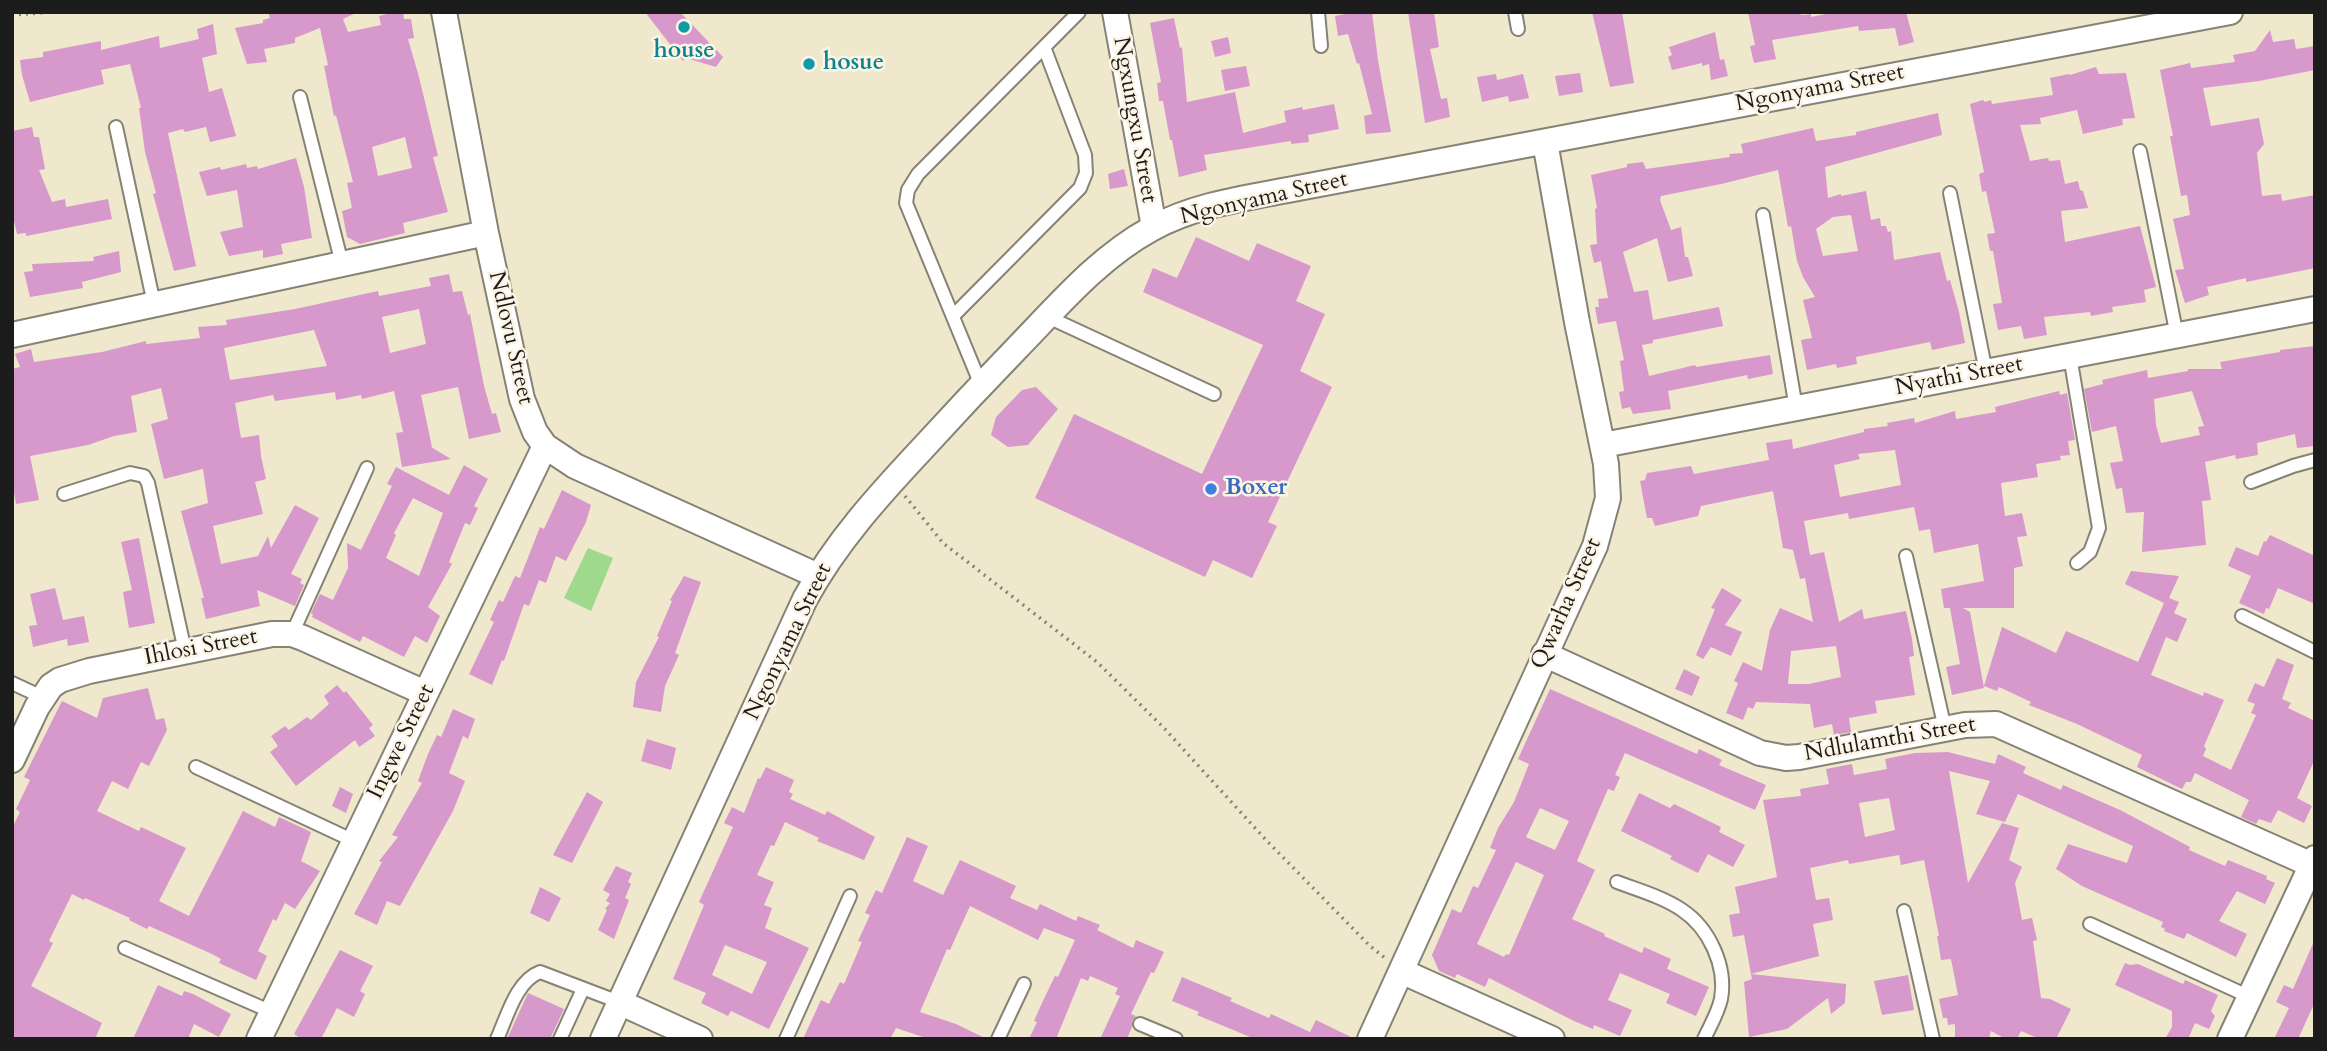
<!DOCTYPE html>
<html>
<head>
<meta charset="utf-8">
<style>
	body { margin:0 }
	#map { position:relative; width:2327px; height:1051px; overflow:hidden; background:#efe8cc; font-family:Cardo,serif }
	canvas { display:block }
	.frame { position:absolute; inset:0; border:14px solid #1c1c1c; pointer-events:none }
</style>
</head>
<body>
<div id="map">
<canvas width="2327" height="1051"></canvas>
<div class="frame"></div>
</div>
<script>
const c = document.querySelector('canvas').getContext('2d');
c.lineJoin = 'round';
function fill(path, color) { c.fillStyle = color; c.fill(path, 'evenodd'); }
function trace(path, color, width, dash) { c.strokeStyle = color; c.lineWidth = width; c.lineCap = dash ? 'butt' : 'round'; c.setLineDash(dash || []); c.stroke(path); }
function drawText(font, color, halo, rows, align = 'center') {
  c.font = font + ' Cardo,serif'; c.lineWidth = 5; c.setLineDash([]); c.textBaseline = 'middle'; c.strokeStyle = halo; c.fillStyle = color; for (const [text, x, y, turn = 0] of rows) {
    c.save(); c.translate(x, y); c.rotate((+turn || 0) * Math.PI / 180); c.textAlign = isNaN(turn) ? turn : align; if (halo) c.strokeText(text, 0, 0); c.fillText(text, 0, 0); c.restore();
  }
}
fill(new Path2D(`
	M588,548L613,558L591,611L564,598Z`), '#9ed98d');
fill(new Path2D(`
	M268,12H358L343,19L348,32L381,25L379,16L395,12H403L404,19H411L414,38L408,39L419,77L438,156L433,157L448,212L403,223L405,233L360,244L347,237L342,211L352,208L347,183L353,182L336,115L334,116L324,66L328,65L320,28L295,38V43L264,49L267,62L247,64L235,28L263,23V20L270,18ZM405,137L412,168L378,176L372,147Z
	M645,12H680L723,57L716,67L686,58L683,61Z
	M1355,12H1372L1378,60L1391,132L1366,134L1364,116L1372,114L1359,63L1357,64L1348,34L1338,36L1335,16Z
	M1408,12H1434L1439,47L1430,49L1441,99L1447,98L1450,117L1425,123Z
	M1592,12H1622L1634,83L1610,87Z
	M1748,12H1800L1801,15L1811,14V17L1835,12H1906L1914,42L1899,46L1895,28L1859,31L1858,26L1772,40L1776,59L1754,63L1750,46L1755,45Z
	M1174,18L1180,48L1182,47L1187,102L1235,92L1243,133L1286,122L1284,111L1302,107L1303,110L1334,104L1339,129L1308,135L1309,142L1291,144V141L1204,155L1207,170L1179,177L1172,140H1170L1163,101H1159L1157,83L1161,82L1150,23Z
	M213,24L217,54L202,58L209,92L222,88L236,136L210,142L206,127L185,132L183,129L168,133L196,266L174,271L153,194L156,193L145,152L139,108H141L130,64L101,70L104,84L30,102L22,75L20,60L43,57V52L101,41V50L159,36L160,48L199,39L197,29Z
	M2270,30L2273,42L2294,39L2296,49L2315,46V70L2259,81L2203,88L2211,126L2259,118L2264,144L2257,153L2262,196L2281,194L2282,201L2315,195V268L2246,282V278L2207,287L2209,295L2185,303L2175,270L2184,269L2173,219L2190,215L2187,195L2181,196L2170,136H2173L2160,70L2190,63L2191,68L2235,62L2233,55L2255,51Z
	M1715,32L1720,60L1724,59L1728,76L1711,80L1709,64L1702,66V63L1672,70L1668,57L1672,55L1669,47Z
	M1228,37L1231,53L1215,57L1211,41Z
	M1246,66L1250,86L1225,91L1221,70Z
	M2096,67L2099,74L2126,73L2135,118L2122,119L2123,125L2083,134L2077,110L2040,118L2041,124L2020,125L2030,161L2048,158L2049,161L2060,160L2065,184L2078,181L2080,190L2083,191L2088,208L2061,211L2065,242L2140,226L2156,287L2144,290L2146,302L2112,307L2113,312L2091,316L2090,312L2044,317L2047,335L2024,339L2021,326L1998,330L1993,304L2002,303L1993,251H1990L1987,234L1995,233L1986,191L1982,192L1979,174L1984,172L1970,104L1983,100L1985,102L1991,100L1992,104L2053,95L2050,78L2069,74L2070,75Z
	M1580,73L1583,92L1559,96L1555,76Z
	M1496,74L1497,80L1523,74L1529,98L1509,102L1508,96L1482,102L1477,77Z
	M1938,113L1942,135L1825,167L1828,198L1841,194V196L1866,191L1871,220L1880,218L1881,226H1886L1888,232L1891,231L1894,260L1940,252L1947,281L1950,280L1959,312L1965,343L1932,350L1930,342L1856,357L1857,364L1837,368L1836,364L1807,370L1801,340L1812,338L1803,300L1815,297L1803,277L1797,261L1791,226L1788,227L1778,170L1721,184L1661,196L1660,200L1671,230L1681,227L1685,257H1688L1693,276L1668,282L1657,238L1623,252L1634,292L1648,290L1653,320L1719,307L1723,326L1653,340V343L1642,345L1649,376L1695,365L1696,367L1770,355L1773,374L1748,379L1747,375L1668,391L1671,409L1633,414L1630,407L1622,409L1619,392L1624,391L1620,361L1624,360L1616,321L1598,324L1595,307H1599L1598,299L1608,298L1601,261L1594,263L1590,245L1597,244L1595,209L1597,208L1591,175L1627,167V164L1643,162L1646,169L1730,157L1729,154L1743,153L1741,144L1813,128L1816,141L1856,135V132ZM1851,215L1858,251L1823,256L1816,229L1833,217Z
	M32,127L34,137H39L45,169L39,170L52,202L65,199L66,207L108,199L112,219L26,236V233L17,234L12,212V131Z
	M296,158L304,187L312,238L281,244L283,254L263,258V250L229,256L220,232L243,227L237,190L207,196L199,172L220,167L221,170L246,164L247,168L257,166L258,169Z
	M1124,169L1128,186L1110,189L1108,174Z
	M1196,237L1249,261L1257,243L1311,266L1296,301L1325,314L1300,371L1332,387L1268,522L1277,526L1252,578L1213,560L1205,577L1035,498L1074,414L1202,474L1263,345L1143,292L1153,268L1177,278Z
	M119,251L121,272L82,282L83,288L30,297L24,272L33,271L32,264L94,261L93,257Z
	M449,274L453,292L462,291L468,315L470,314L484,386L492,414L496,413L501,432L469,439L458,387L421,395L432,447H431L451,459L402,467L396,433L403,432L394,391L362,399L361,395L336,400L335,392L275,401L273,395L235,403L241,438L259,435L261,456L266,479L255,482L263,514L213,526L221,564L258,556L268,536L271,548L295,505L319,518L291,574L302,579L300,583L304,585L295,606L257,590L260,606L206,619L201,598H204L181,511L208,503L203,469L164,479L151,424L168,419L161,388L131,396L137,432L114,436L88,445L30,456L39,500L16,504L12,480V369L20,367L15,354L31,349L34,362L102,352L146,341V344L200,338L198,327L227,325L226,320L295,309L378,291L379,296L431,286L429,278ZM419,309L426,344L390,353L382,317ZM314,330L327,366L230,380L224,348Z
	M2315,346V446L2297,448L2295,434L2257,443L2258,455L2236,459L2235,455L2205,462L2211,500L2202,501L2206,545L2142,552L2144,512L2126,513L2122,488L2116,489L2110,463L2123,461L2116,426L2092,432L2084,389L2103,384L2102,380L2147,370L2148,378L2188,371V369H2222L2220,362L2280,352V350ZM2192,391L2204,426L2198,427L2200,435L2161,443L2156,425L2154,399Z
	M1036,387L1058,409L1028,445L1008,447L991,435L996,417L1022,390Z
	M2059,391L2060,395L2067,393L2075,440L2068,441L2070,455L2060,456L2061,460L2036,464L2038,477L2001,483L2005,516L2022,513L2027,536L2017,537L2023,566L2014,568V608H1963L1970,612L1984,688L1952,695L1946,667L1960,664L1950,608H1944L1941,589L1984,581L1978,544L1934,553L1930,529L1919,531L1914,507L1849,519L1848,513L1804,521L1810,555L1824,552L1839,622L1862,609L1864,619L1906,611L1912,639L1914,656L1909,657L1915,695L1875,701L1877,713L1849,718L1851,732L1834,735L1832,724L1814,728L1810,704L1756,702L1753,709L1748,707L1743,720L1726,713L1738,683L1734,681L1743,662L1762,671L1770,630L1780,608L1813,622L1805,578L1800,579L1793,550L1783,548L1773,491L1701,506L1698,516L1655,526L1652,518H1647L1640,481L1645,480L1647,473L1691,466L1694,474L1769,460L1766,443L1792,439L1793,449L1864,432V429L1888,426L1887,423L1914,418L1915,423L1955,411L1956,419L1996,412L1995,407ZM1895,450L1901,485L1840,497L1834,465L1860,459L1858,454ZM1836,646L1841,677L1809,684H1788L1791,651Z
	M464,465L488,479L474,506L478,508L470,525L465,523L449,562L452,564L428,607L440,616L427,643L415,636L404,657L363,636L360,642L312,617L313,615L311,613L320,594L333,600L348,568L347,543L361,550L392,486L387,484L396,467L449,495ZM413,498L443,513L419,576L386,558L396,535L394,533Z
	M562,490L591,505L586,522L566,561L556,556L546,583L539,580L529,606L524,604L504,661L502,660L492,685L469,674L494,622L490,620L499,600L503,602L515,576L520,578L540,527L544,529Z
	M2270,535L2315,556V604L2278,588L2269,609L2266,608L2264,614L2239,603L2251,576L2228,566L2236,547L2258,556L2264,541L2266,542Z
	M139,538L155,623L129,628L123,592L132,590L121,542Z
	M2131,571L2179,576L2169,598L2179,602L2174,613L2187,619L2177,642L2166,637L2151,675L2203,696L2204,692L2224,700L2204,746L2206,749L2203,756L2231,770L2256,715L2251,713L2255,704L2247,701L2255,683L2264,687L2277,658L2294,665L2282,699L2291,703L2288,708L2315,721V759L2297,798L2312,806L2304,823L2278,810L2271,823L2259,819L2256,824L2241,817L2249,800L2195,773L2191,782H2186L2182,789L2137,767L2142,755L2077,724L2029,705L2031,702L1999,687L1997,691L1984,686L2002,627L2056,653L2066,631L2138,662L2164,603L2125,584Z
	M684,576L701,582L675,653L679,655L665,686L661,712L633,707L636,682L659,637L657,636L672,601L670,600Z
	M55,588L63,620L84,616L89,642L68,646L67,639L33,647L29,626L37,625L30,594Z
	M1722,588L1742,600L1725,625L1742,632L1731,656L1711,647L1703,659L1696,655L1715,609L1711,608Z
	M1684,669L1700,677L1692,696L1675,689Z
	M337,685L344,693L346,691L373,725L369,728L375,736L359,747L355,740L296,786L270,752L278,746L271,736L285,726L289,730L307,717L311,720L329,704L324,696Z
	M148,688L156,720L164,718L167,730L149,766L141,762L128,789L112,781L97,811L139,831L141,827L186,848L159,901L189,916L243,811L275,827L279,817L311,832L301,861L320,871L295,909L285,903L276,921L273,919L258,951L267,956L256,980L219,963L221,959L212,954L149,926L147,929L129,920L130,918L85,898L84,900L72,894L49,941L53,943L31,986L102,1023L95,1039H12V828L20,812L16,809L30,780L24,777L62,701L97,718L103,698Z
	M1550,689L1697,754L1699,749L1722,760L1719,765L1766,785L1755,810L1625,753L1615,775L1620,777L1614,791L1608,789L1577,861L1595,870L1572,919L1605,934L1604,936L1642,953L1644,947L1671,959L1667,969L1709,987L1696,1016L1666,1003L1670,994L1620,973L1608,1000L1632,1010L1620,1036L1594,1025L1593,1029L1574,1021L1489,978L1485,987L1457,974L1455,978L1439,971L1432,955L1452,909L1461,913L1473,886L1478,888L1496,850L1490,848L1498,828L1514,802L1529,764L1518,759ZM1540,808L1569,821L1555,850L1526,837ZM1516,862L1544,875L1509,955L1506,954L1504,957L1477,944Z
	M453,709L475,719L468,739L463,736L449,773L465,781L453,811L400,906L387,901L377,925L354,914L382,862L379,861L398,837L392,835L422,783L418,781L428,754L437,735L441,737Z
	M647,739L676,748L671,770L641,761Z
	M1948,752L1995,764L1998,754L2026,767L2023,773L2061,790L2063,785L2120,810L2190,847L2189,850L2225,866L2228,860L2267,876L2266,879L2275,883L2265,904L2237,891L2219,921L2247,934L2236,957L2187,933L2184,939L2164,931L2165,929L2161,927L2163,922L2082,886L2056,869L2068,844L2127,863L2133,846L2018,794L2005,822L1976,814L1990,781L1949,771L1968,883L2002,823L2019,828L2009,860L2022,867L2015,883L2022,920L2032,918L2037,940L2033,941L2041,998L2050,999L2071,1009L2056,1039H2040L2021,1031L2017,1039H2006L1991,1031L1989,1039H1955V1024L1948,1025L1947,1018H1943L1939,999L1958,995L1951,959L1941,960L1937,936H1939L1924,860L1901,865L1899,855L1849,864L1848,860L1810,868L1816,900L1829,898L1833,920L1813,924L1819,956L1751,974L1744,935L1733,937L1729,915L1740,913L1735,887L1777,877L1763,800L1801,796L1800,789L1829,784L1826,769L1852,764L1854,775L1887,769L1885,759L1915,753ZM1889,798L1895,830L1865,837L1859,803Z
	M766,767L794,780L789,792L793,794L790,799L825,815L827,811L875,837L864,860L817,841L819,838L785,822L774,846L771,845L757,875L774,882L764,905L772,908L765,928L809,948L769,1029L731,1011L728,1016L701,1003L706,993L673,979L704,905L699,902L733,827L724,823L732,807L744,813L758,778L760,779ZM725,945L767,962L752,994L712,975Z
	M340,787L353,794L346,813L332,806Z
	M587,792L603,802L572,863L553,855Z
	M1639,793L1670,808L1674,804L1721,827L1719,832L1745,845L1733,867L1708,854L1698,873L1670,859L1672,856L1621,831Z
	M907,837L928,846L913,881L943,895L960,860L1016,886L1010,898L1037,910L1040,904L1076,921L1078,916L1100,925L1097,930L1133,948L1136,940L1164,952L1154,973L1151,972L1131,1014L1136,1016L1132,1021V1027L1127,1039H1100L1120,996L1115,994L1118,988L1090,976L1088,981L1081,978L1056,1039H1029L1037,1022L1034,1021L1042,1003L1055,976L1058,977L1075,940L1044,928L1038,940L970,906L950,950L947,949L920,1012L956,1024L987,1039H929L896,1028L890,1039H803L821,1000L829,1004L840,982L844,984L862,942L858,941L870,915L865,913L876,890L882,893Z
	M616,866L632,873L628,882L631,884L625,898L629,900L614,939L598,930L607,910L605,909L610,903L606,901L610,894L603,890Z
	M540,887L561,898L549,922L530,913Z
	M2315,939V1002L2298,1039H2274L2289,1008L2276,1002L2284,985L2293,989Z
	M340,950L373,966L360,991L365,994L354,1017L337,1008L321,1039H302L294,1034Z
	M2125,963L2130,965L2138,964L2183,984L2185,980L2218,995L2211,1011L2215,1016L2209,1029L2195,1023L2188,1039H2165L2172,1027V1011L2115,985Z
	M1751,974L1846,984L1845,1003L1831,1014L1828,998L1787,1029L1749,1037L1744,982L1752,979Z
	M1908,975L1914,1010L1882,1015L1874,981Z
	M1182,977L1232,998L1230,1001L1269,1018L1271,1014L1310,1032L1316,1020L1355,1039H1255L1197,1015L1199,1012L1172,1001Z
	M158,985L182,996L184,991L193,994L231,1014L219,1037L194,1024L188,1039H133Z
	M528,993L564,1009L550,1039H507Z`), '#d798cc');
const lane = new Path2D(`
	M1318,12L1321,46
	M1515,12L1518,29
	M300,97L342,264
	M116,127L154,304
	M2140,151L2177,336
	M1950,193L1986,372
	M1763,215L1796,408
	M953,316L1080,188L1086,173L1085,155L1044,47
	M1048,317L1214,394
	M2070,356L2099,528L2090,552L2077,563
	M981,385L906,203L908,190L918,174L1079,12
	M2251,482L2293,466L2315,460
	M64,494L130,473L144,476L148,483L185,651
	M1906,556L1945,729
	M2242,616L2315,652
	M292,634L367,468
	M12,683L42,697
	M196,767L354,841
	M1617,882C1638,890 1663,897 1682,910C1709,928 1727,966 1721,999C1718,1013 1710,1026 1704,1039
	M1904,911L1933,1039
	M2090,924L2250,997
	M125,948L272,1012
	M1140,1024L1176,1039
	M497,1039C507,1017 516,981 540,972L619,1002
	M560,1039L583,989
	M786,1039L850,896
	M998,1039L1024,984`);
const street = new Path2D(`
	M444,12L486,233L522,399L535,432L545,446L575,466L818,576
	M1115,12L1154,227
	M12,335L486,233
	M1603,445L2315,309
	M1544,654L1760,753L1786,758L1799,757L1965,725L1996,724L2312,865
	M12,760L37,707L51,686L60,680L89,671L272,634H292L303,638L425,693
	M1401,971L1552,1039
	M619,1002L700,1039
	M259,1039L545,446
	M603,1039L805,599C836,542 879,495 922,449C953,415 985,381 1017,348C1058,306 1098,258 1151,229C1193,205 1246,198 1293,189L2230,12
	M1370,1039L1595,546L1608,498L1606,464L1577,322L1545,142
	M2230,1039L2315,858`);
trace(lane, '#868274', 16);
trace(street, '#868274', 28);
trace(new Path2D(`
	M12,15L51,12
	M905,496L943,543L1097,662L1163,727L1266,840L1370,946L1385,958`), '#868274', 3.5, [2, 5]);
trace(lane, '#fff', 12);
trace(street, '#fff', 24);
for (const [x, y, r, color] of [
	[684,27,7,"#0f9aa8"],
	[809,64,7,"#0f9aa8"],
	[1211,489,7,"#3f7fe0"]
]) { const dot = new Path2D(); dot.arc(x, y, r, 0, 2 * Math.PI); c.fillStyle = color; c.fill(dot); trace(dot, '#fcf5e5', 2.5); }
drawText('bold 23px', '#0d838f', '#fcf5e5', [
	["house",684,52],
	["hosue",823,64,"left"]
]);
drawText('23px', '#1c1c1c', '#fcf5e5', [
	["Ngonyama Street",1820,89,-11],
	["Ngxungxu Street",1134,120,80],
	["Ngonyama Street",1264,199,-13],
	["Ndlovu Street",510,338,77],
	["Nyathi Street",1959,377,-11],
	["Qwarha Street",1567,604,-66],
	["Ngonyama Street",789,642,-64],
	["Ihlosi Street",201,648,-11],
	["Ndlulamthi Street",1890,740,-10],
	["Ingwe Street",402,742,-64]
]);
drawText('bold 23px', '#366cbe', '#fcf5e5', [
	["Boxer",1225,489]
], 'left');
</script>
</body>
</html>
